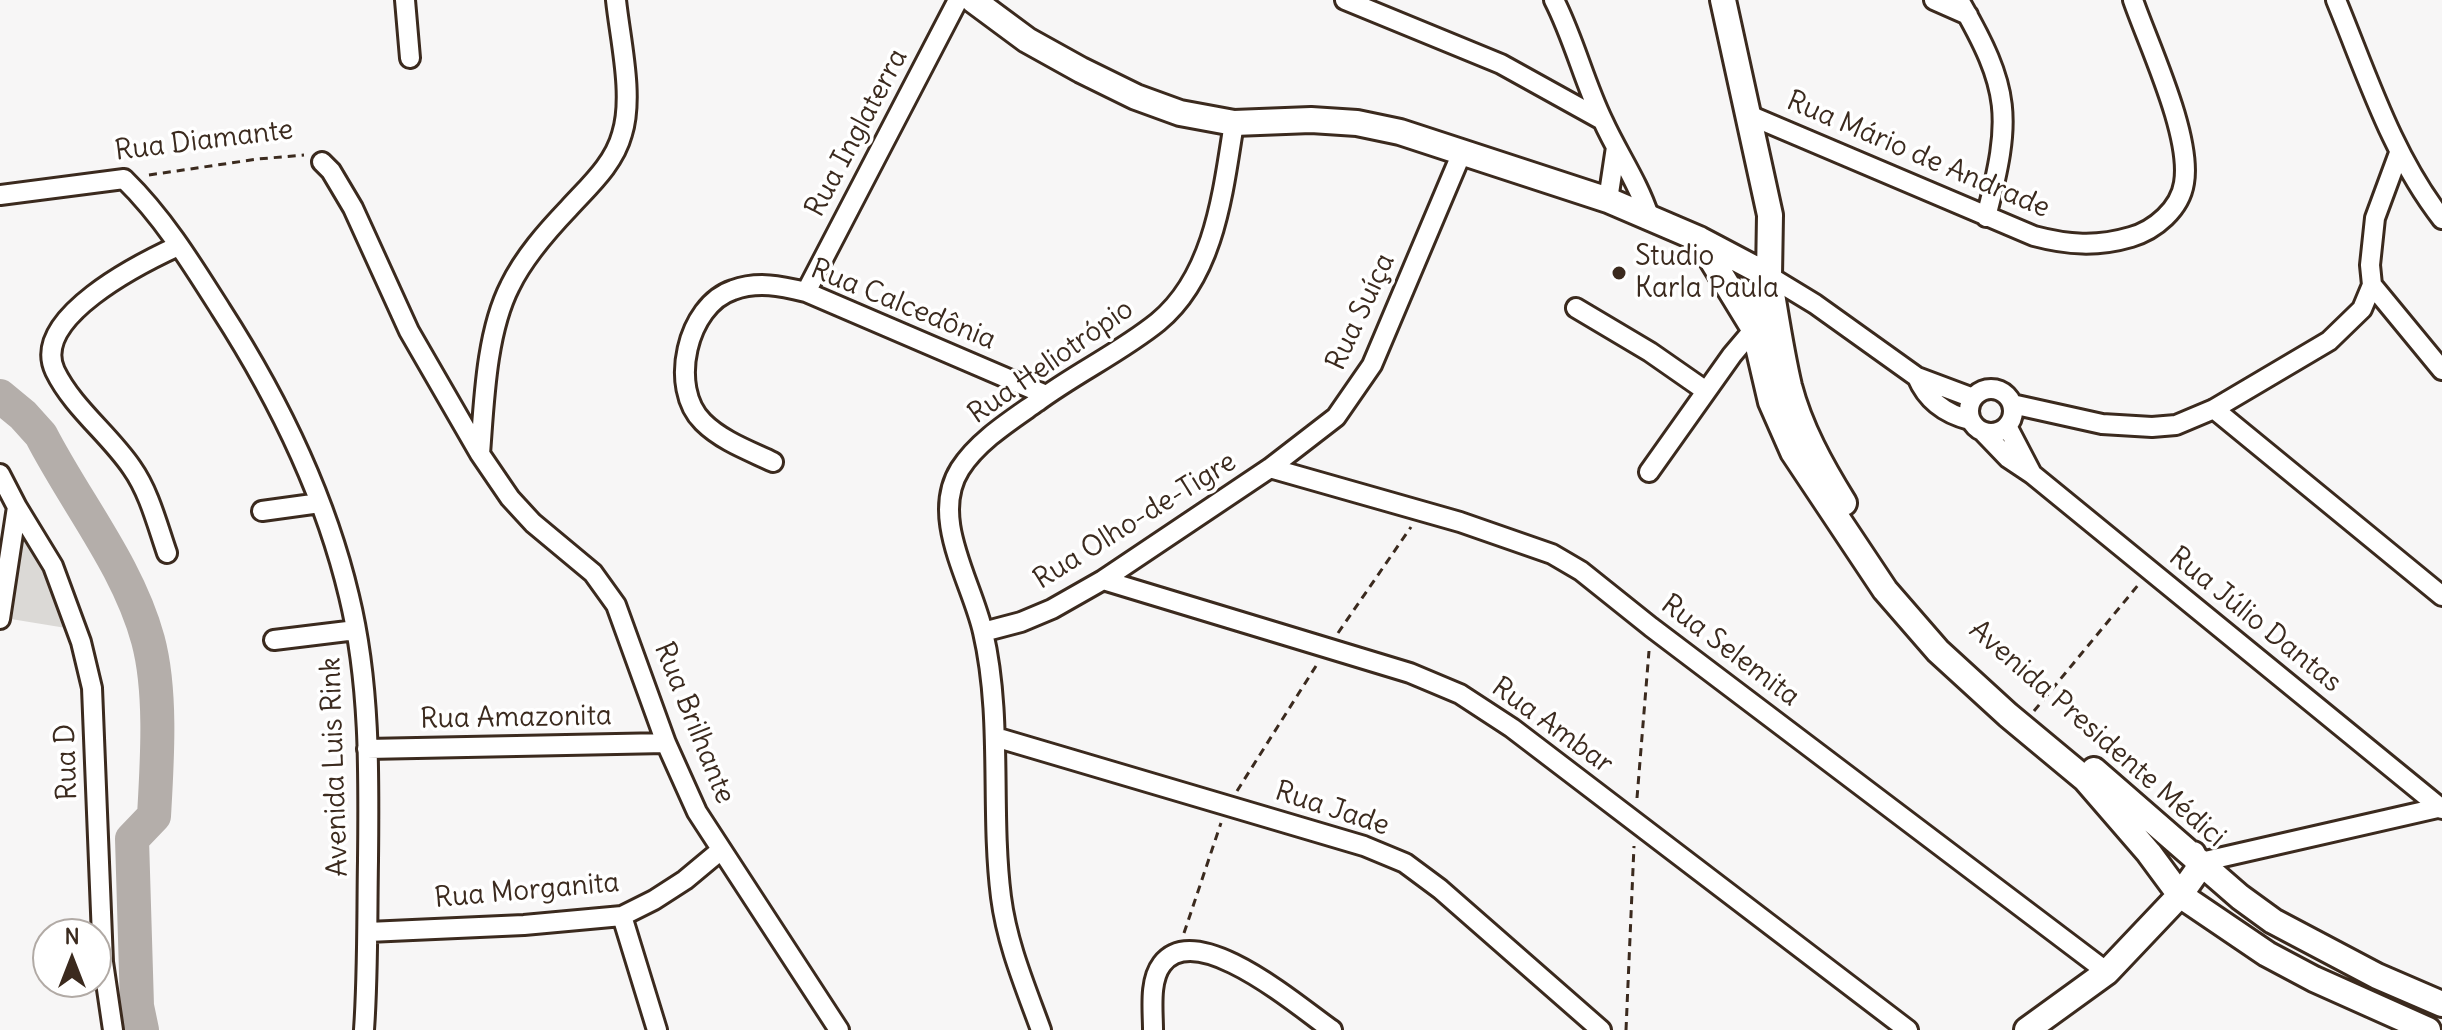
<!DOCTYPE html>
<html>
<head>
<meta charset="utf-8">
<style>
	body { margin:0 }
	#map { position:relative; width:2442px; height:1030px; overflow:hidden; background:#f7f6f6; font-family:Delius,sans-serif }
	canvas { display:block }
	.north { position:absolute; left:32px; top:918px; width:80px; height:80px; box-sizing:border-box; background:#fff; border:2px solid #b1aaa5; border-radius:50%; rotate:0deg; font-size:22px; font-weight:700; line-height:32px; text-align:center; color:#3b2a1e }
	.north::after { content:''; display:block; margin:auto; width:28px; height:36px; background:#3b2a1e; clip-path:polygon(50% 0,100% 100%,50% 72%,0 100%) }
</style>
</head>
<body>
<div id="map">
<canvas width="2442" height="1030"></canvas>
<div class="north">N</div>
</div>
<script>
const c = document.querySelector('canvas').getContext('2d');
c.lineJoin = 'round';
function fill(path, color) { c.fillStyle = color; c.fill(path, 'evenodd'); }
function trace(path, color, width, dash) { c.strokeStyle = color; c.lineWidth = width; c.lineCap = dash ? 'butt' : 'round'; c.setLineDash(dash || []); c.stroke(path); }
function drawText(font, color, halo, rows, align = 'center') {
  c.font = font + ' Delius,sans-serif'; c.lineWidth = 7; c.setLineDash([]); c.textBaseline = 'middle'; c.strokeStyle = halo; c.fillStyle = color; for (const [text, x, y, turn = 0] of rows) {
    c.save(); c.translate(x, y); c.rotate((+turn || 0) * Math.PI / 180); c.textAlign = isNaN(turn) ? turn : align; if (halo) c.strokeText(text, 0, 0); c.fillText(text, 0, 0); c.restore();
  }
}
fill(new Path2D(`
	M21,534L48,581L66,628L11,619Z`), '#dbd9d6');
trace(new Path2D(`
	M0,396L23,415L41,435C76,503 128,566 148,640C162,692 157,763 154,816L132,839L137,1006L142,1030`), '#b4aeaa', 34);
const minor = new Path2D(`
	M405,0L410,58
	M1345,0L1501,64L1602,120
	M1554,0C1574,39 1584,82 1603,121C1618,154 1638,182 1649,216
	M1934,0L1968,15
	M1959,0C2011,90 2012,117 1986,217
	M2336,0C2367,75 2392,155 2442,219
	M1749,115L2034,236C2068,245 2097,247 2131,237C2155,230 2180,209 2184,183C2192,136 2149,46 2133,0
	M2399,153L2375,218L2370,265L2372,285L2442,370
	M322,162L331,171L353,208L409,331L480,454L510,498L533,523L593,573L616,605L666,743L697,812L839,1030
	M0,195L124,179C163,217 192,264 221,310C277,397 325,495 349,596C370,682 369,772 368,861C367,917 368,973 364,1030
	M1608,200L1616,147
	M1769,276L1815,304L1917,377L1973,398
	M806,292L958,0
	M1576,308L1650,352L1706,391
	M1917,377C1927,401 1946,414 1970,420
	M1969 411a22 22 0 1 1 44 0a22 22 0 1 1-44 0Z
	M2012,404L2102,424L2152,427L2176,425L2214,409L2329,341L2362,309L2372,285
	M2214,409L2442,596
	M2007,426L2031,472
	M1984,433L2008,458L2032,474L2442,809
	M480,454C484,402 486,333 510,286C524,257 547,231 569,208C589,186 614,164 622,134C634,96 620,39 616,0
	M773,462C750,451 722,441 703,422C668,388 687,305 733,290C758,281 781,286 806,292L1046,395
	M1270,468L1460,522L1552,554L1581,571L1651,627L2107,972
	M1649,472L1732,355L1754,329
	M0,474L17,507L0,619
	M17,507L53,566L81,642L92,688L103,962L113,1030
	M262,511L320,503
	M167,553C157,524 149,492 132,468C109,434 73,408 55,371C30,318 141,263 178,246
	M1103,580L1410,673L1460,694L1512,728L1908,1030
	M983,632L1021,622L1052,609L1103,580L1270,468L1336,417L1372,365L1463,150
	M274,640L356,630
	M995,737L1364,846L1405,863L1440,889L1601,1030
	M367,749L666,743
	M2201,862L2442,807
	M622,916L657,1030
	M368,932L524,925L622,916L654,900L685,880L721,850
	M1041,1030C1025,986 1007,944 1001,897C990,809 1003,718 983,632C972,582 929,518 960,469C978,441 1010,421 1037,402C1076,373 1121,352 1158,322C1215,275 1223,191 1234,123
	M1153,1030C1153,1010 1149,981 1162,964C1197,918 1300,1008 1332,1030`);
const major = new Path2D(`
	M973,0L1027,40L1081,70L1136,97L1180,113L1234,123L1311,120L1357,123L1400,132L1608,200L1699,239L1769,276
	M1723,0L1770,215L1769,276L1754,329L1771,402L1793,452L1885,590L1938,651L2008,715L2085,779L2149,853L2180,895L2267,954L2314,979L2428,1030
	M1699,239L1754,329
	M1770,282C1776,317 1781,352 1789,386C1800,428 1821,466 1844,503
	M2094,770L2240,897L2273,921L2377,976L2442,1004
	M2027,1030L2107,972L2180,895L2197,871L2198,864L2193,854`);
trace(minor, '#3b2a1e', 24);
trace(major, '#3b2a1e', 30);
trace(new Path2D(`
	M149,175L258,159L304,155
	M1338,633L1411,527
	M2034,711L2139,584
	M1237,791L1316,666
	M1637,798L1649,651
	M1184,933L1221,823
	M1626,1030L1634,846`), '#3b2a1e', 3, [8, 6]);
trace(minor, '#fff', 18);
trace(major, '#fff', 24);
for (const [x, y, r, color] of [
	[1619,273,8,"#3b2a1e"]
]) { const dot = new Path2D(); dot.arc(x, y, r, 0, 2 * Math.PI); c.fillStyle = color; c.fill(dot); trace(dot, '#fff', 3); }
drawText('28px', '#3b2a1e', '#fff', [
	["Rua Inglaterra",857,133,-62],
	["Rua Diamante",204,141,-7],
	["Rua Mário de Andrade",1918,155,23],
	["Rua Calcedônia",903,305,22],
	["Rua Suíça",1361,312,-65],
	["Rua Heliotrópio",1051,362,-35],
	["Rua Olho-de-Tigre",1135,521,-32],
	["Rua Júlio Dantas",2255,620,39],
	["Rua Selemita",1730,651,37],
	["Rua Amazonita",516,718,-1],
	["Rua Brilhante",694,723,68],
	["Rua Ambar",1552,726,36],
	["Avenida Presidente Médici",2097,734,41],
	["Rua D",67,762,-92],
	["Avenida Luis Rink",335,767,-92],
	["Rua Jade",1332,809,18],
	["Rua Morganita",527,891,-5]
]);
drawText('28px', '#3b2a1e', '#fff', [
	["Studio",1635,257],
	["Karla Paula",1635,289]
], 'left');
</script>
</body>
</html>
